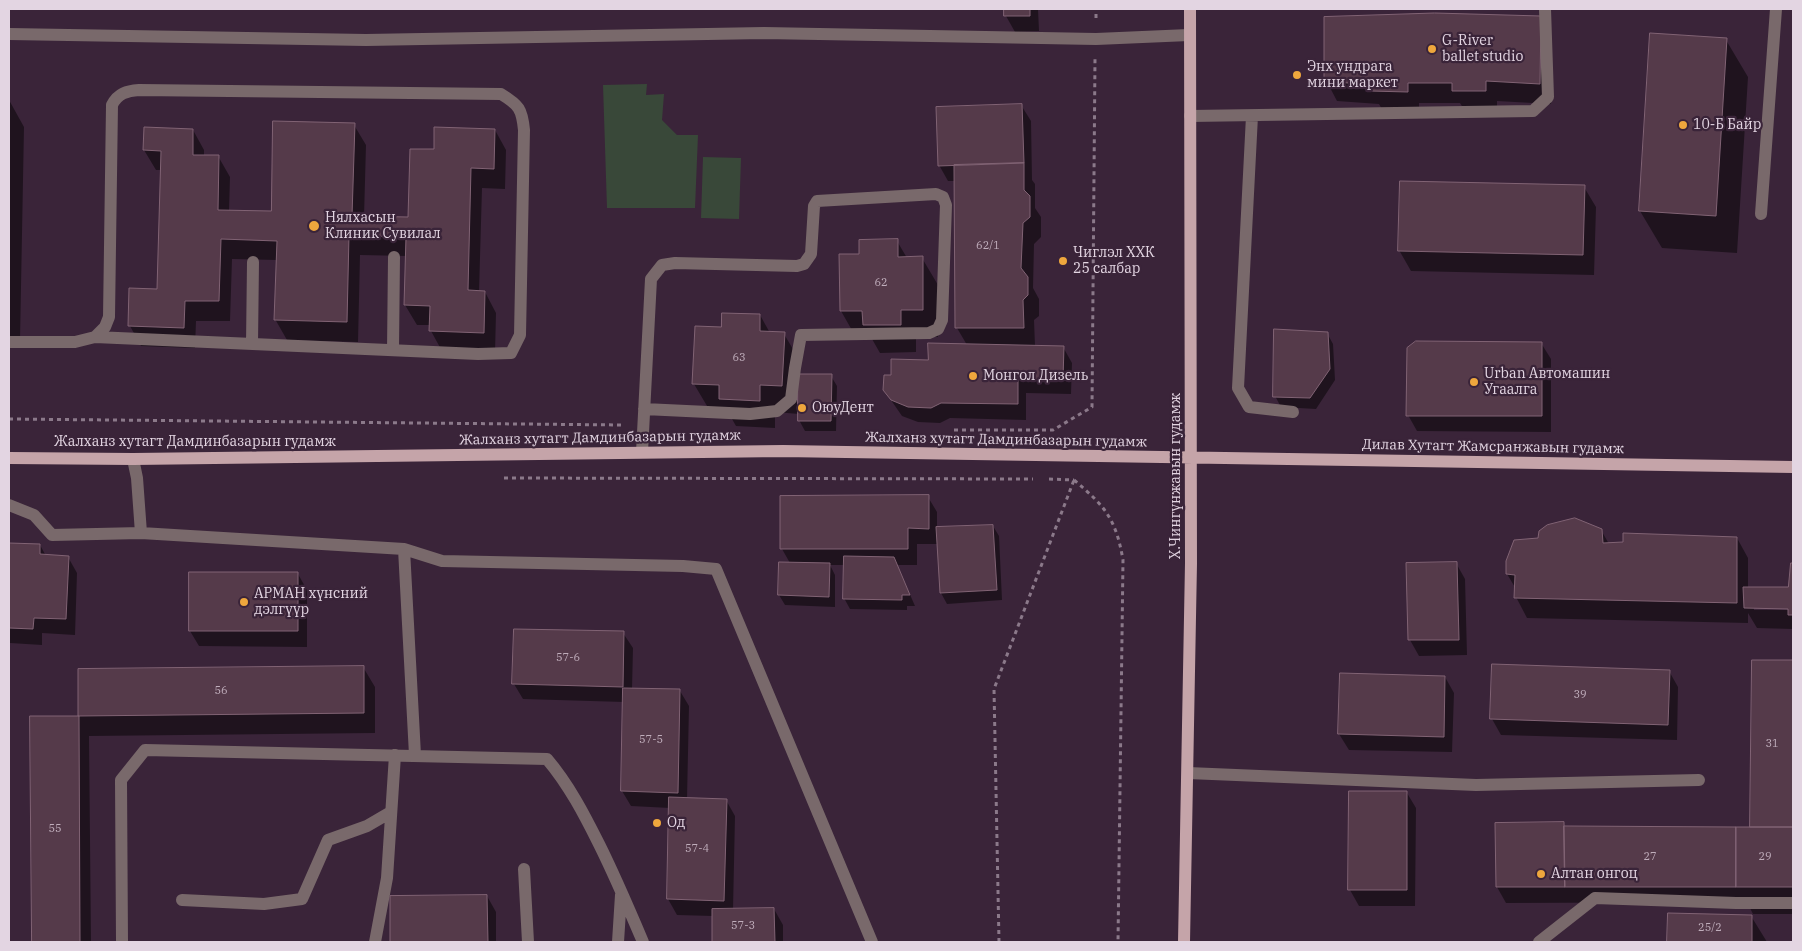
<!DOCTYPE html>
<html>
<head>
<meta charset="utf-8">
<style>
	body { margin:0 }
	#map { position:relative; width:1802px; height:951px; overflow:hidden; background:#3a2439; font-family:"IBM Plex Serif",serif }
	canvas { display:block }
	.frame { position:absolute; inset:0; border:10px solid #e3d5e2; pointer-events:none }
</style>
</head>
<body>
<div id="map">
<canvas width="1802" height="951"></canvas>
<div class="frame"></div>
</div>
<script>
const c = document.querySelector('canvas').getContext('2d');
c.lineJoin = 'round';
function fill(path, color) { c.fillStyle = color; c.fill(path, 'evenodd'); }
function trace(path, color, width, dash) { c.strokeStyle = color; c.lineWidth = width; c.lineCap = dash ? 'butt' : 'round'; c.setLineDash(dash || []); c.stroke(path); }
function drawText(font, color, halo, rows, align = 'center') {
  c.font = font + ' "IBM Plex Serif",serif'; c.lineWidth = 4.5; c.setLineDash([]); c.textBaseline = 'middle'; c.strokeStyle = halo; c.fillStyle = color; for (const [text, x, y, turn = 0] of rows) {
    c.save(); c.translate(x, y); c.rotate((+turn || 0) * Math.PI / 180); c.textAlign = isNaN(turn) ? turn : align; if (halo) c.strokeText(text, 0, 0); c.fillText(text, 0, 0); c.restore();
  }
}
fill(new Path2D(`
	M647,84L646,95L664,94L662,120L677,135H698L695,208H607L603,85Z
	M703,157L741,158L739,219L701,218Z`), '#394839');
fill(new Path2D(`
	M987,9H1038L1039,31L1015,32L1006,16V9Z
	M1552,38L1551,104L1497,101V111H1465L1460,103H1419V112L1383,111L1379,104L1337,101L1326,80Z
	M1726,40L1748,77L1737,253L1662,248L1640,211Z
	M9,100L24,127L20,340H9Z
	M1021,105L1031,121L1032,180L1035,184V208L1041,217V237L1034,244L1033,288L1039,299V316L1034,320L1035,346L1063,347L1072,363L1071,394L1026,393V420L950,418L940,423L918,422L902,416L884,390L892,376L967,345L957,328L955,181H948L939,165Z
	M354,125L366,145L364,217L410,219L435,151L495,130L506,150L505,189L482,188L479,292H485L496,313L495,353L442,351L431,331V325H417L405,305L407,256L360,255L358,342L287,340L275,319L277,260L232,259L230,321H196L195,348L141,346L130,326L158,291L161,170H156L144,150L193,130L204,150V156H218L230,177L229,211L272,213Z
	M1584,187L1596,207L1594,275L1411,271L1399,250Z
	M897,241L907,258H922L938,285V337H916V352L880,353L872,339H857L841,311L840,255H860Z
	M760,315L770,333L784,334L800,361L799,375L831,376L837,386L836,431H805L799,420V414L775,412V428L736,426L728,412L710,411L694,384L723,328Z
	M1327,333L1333,344L1335,380L1316,409L1281,407L1275,396Z
	M1541,343L1551,359V432L1417,431L1408,415Z
	M782,497H928L937,512V529L993,526L999,536L1002,600L947,604L941,593L939,544H917V565H897L915,606H907V610L850,609L844,598L845,565H830L835,575V607L785,605L779,595L790,563L782,549Z
	M1601,530L1609,544L1737,538L1748,558V588H1789L1793,564V608L1754,607V610H1793V629L1757,628L1748,613V623L1527,618L1516,597V589L1507,574Z
	M9,544L40,545L46,556L68,557L77,573L75,635L42,633V645L10,643Z
	M1456,563L1465,579L1467,655L1419,656L1410,640L1408,564Z
	M298,574L307,590V647L199,646L190,631Z
	M623,633L633,648L632,689L680,691L689,706L687,799L726,800L735,816L733,910L774,909L783,925V942H714L713,916L677,915L668,899L670,808L631,806L622,791L624,702L523,699L514,684Z
	M1793,661V914H1753L1747,902L1506,903L1497,887L1563,823L1565,828H1751L1753,662Z
	M363,667L375,687V733L89,736L91,942H33L32,717H80L79,716Z
	M1669,671L1678,687L1677,740L1501,735L1492,719Z
	M1445,677L1454,693L1452,752L1349,750L1339,734Z
	M1407,793L1416,808L1415,906H1359L1350,890Z
	M487,896L496,912V942H392L391,897Z
	M1669,914L1751,916L1767,942H1668Z`), '#0007');
const building = new Path2D(`
	M1004,9H1030V16H1004Z
	M1435,13L1541,16L1540,84L1486,81V91H1452V83H1408V92L1370,91L1372,85L1324,81V17Z
	M1650,33L1727,38L1716,216L1639,211Z
	M1022,104L1024,163L938,166L936,107Z
	M273,121L355,123L352,216L408,217L410,149H434V127L495,129L494,169L471,168L468,290L485,291L484,333L429,331L430,306L404,305L406,237L349,235L347,322L274,320L277,241L221,239L219,301H185L184,328L128,326L129,288L157,289L161,151L143,150L144,127L193,129V155H219L218,210L271,211Z
	M1024,163V190L1030,196V217L1023,223L1021,268L1028,277V295L1023,300L1024,328H955L954,165Z
	M1400,181L1585,185L1583,255L1398,251Z
	M898,239V257L923,256V310H901V325H863L862,311H840L839,254H859V240Z
	M722,313L760,314V331L785,332L782,386L760,385V401L719,399V385L692,384L695,326L721,327Z
	M1274,329L1328,332L1330,369L1310,398L1273,397Z
	M1416,341L1542,342V416H1406L1407,348Z
	M928,343L1064,346L1063,379L1018,378V404L941,403L931,408L908,407L891,400L883,390L884,375H891V359L928,360Z
	M798,374H832L831,421H798Z
	M929,495V529L908,528V549H780V496Z
	M1575,518L1602,529L1603,543L1623,542V533L1737,537V603L1514,598L1515,575L1506,574V561L1514,540L1538,538L1539,531L1547,525Z
	M993,525L997,590L940,593L936,527Z
	M9,543L40,544V554L69,556L66,619L34,618L33,629L9,628Z
	M844,556L894,557L910,595H902V600L843,599Z
	M779,562L830,563L829,597L778,595Z
	M1457,562L1459,640H1408L1406,563Z
	M1791,563H1793V615H1788V609L1744,608L1743,587H1788Z
	M189,572H298V631H189Z
	M514,629L624,631L623,687L512,684Z
	M1752,660H1793V827H1750Z
	M1492,664L1670,670L1668,725L1490,719Z
	M364,666V713L78,716V669Z
	M1340,673L1445,676L1444,737L1338,734Z
	M623,688L680,689L678,793L621,791Z
	M30,716H79L80,942H32Z
	M1349,791H1407V890H1348Z
	M669,797L727,799L724,901L667,899Z
	M1564,822L1565,887H1496L1495,823Z
	M1564,826L1736,827V887H1565Z
	M1736,827H1793V887H1736Z
	M487,895L488,942H390V896Z
	M774,908L775,942H712V909Z
	M1668,913L1752,915V942H1667Z`);
fill(building, '#553a4a');
trace(building, '#816374', 1);
trace(new Path2D(`
	M1096,18V9
	M9,419L623,425
	M954,430H1053L1092,407L1095,59
	M504,478L1033,479
	M1049,479L1074,480
	M1074,480C1105,506 1116,519 1123,560L1118,942
	M999,942L994,689L1074,480`), '#8b798a', 3, [4, 4]);
trace(new Path2D(`
	M9,34L366,40L764,33L1096,39L1189,35
	M1190,116L1533,111L1548,97L1545,9
	M1252,116L1238,388L1249,407L1293,412
	M1761,214L1776,9
	M9,342H75L95,337L478,354L511,353L520,335L524,130C522,109 519,105 501,94L139,90C127,91 118,93 112,105L109,317L105,327L95,337
	M252,344L253,262
	M393,350L394,257
	M642,452L651,279L662,265L675,263L797,266L804,264L811,254L814,206L817,201L936,194L943,197L946,205L942,320L938,329L929,333L801,335L795,368L791,399L777,411L750,414L644,409
	M133,459L137,478L141,533L404,549L442,561L683,566L716,569L872,942
	M9,505L34,515L52,535L141,533
	M404,549L415,755
	M1188,773L1476,785L1699,780
	M524,869L528,942
	M182,900L264,904L302,899L328,840L367,826L391,812
	M122,942L121,780L145,750L547,759C569,785 584,814 599,844C615,876 629,909 643,942
	M375,942L387,878L395,755
	M618,942L621,895
	M1539,942L1595,898L1736,903H1793`), '#79696b', 12);
trace(new Path2D(`
	M9,458L133,459L783,451L1793,467
	M1184,942L1191,563L1190,9`), '#c5a4a9', 12);
for (const [x, y, r, color] of [
	[1432,49,5,"#eea73d"],
	[1297,75,5,"#eea73d"],
	[1683,125,5,"#eea73d"],
	[314,226,6,"#eea73d"],
	[1063,261,5,"#eea73d"],
	[973,376,5,"#eea73d"],
	[1474,382,5,"#eea73d"],
	[802,408,5,"#eea73d"],
	[244,602,5,"#eea73d"],
	[657,823,5,"#eea73d"],
	[1541,874,5,"#eea73d"]
]) { const dot = new Path2D(); dot.arc(x, y, r, 0, 2 * Math.PI); c.fillStyle = color; c.fill(dot); trace(dot, '#3a2439', 2); }
drawText('11px', '#c0aebc', null, [
	["62/1",988,246],
	["62",881,283],
	["63",739,358],
	["57-6",568,658],
	["56",221,691],
	["39",1580,695],
	["57-5",651,740],
	["31",1772,744],
	["55",55,829],
	["57-4",697,849],
	["27",1650,857],
	["29",1765,857],
	["57-3",743,926],
	["25/2",1710,928]
]);
drawText('14px', '#e3d5e2', '#3a2439', [
	["G-River",1442,41],
	["ballet studio",1442,57],
	["Энх ундрага",1307,67],
	["мини маркет",1307,83],
	["10-Б Байр",1693,125],
	["Нялхасын",325,218],
	["Клиник Сувилал",325,234],
	["Чиглэл ХХК",1073,253],
	["25 салбар",1073,269],
	["Urban Автомашин",1484,374],
	["Угаалга",1484,390],
	["Монгол Дизель",983,376],
	["ОюуДент",812,408],
	["АРМАН хүнсний",254,594],
	["дэлгүүр",254,610],
	["Од",667,823],
	["Алтан онгоц",1551,874]
], 'left');
drawText('14px', '#e3d5e2', '#3a2439', [
	["Жалханз хутагт Дамдинбазарын гудамж",600,438,-1],
	["Жалханз хутагт Дамдинбазарын гудамж",1006,440,1],
	["Жалханз хутагт Дамдинбазарын гудамж",195,442],
	["Дилав Хутагт Жамсранжавын гудамж",1493,447,1],
	["Х.Чингүнжавын гудамж",1176,476,-90]
]);
</script>
</body>
</html>
